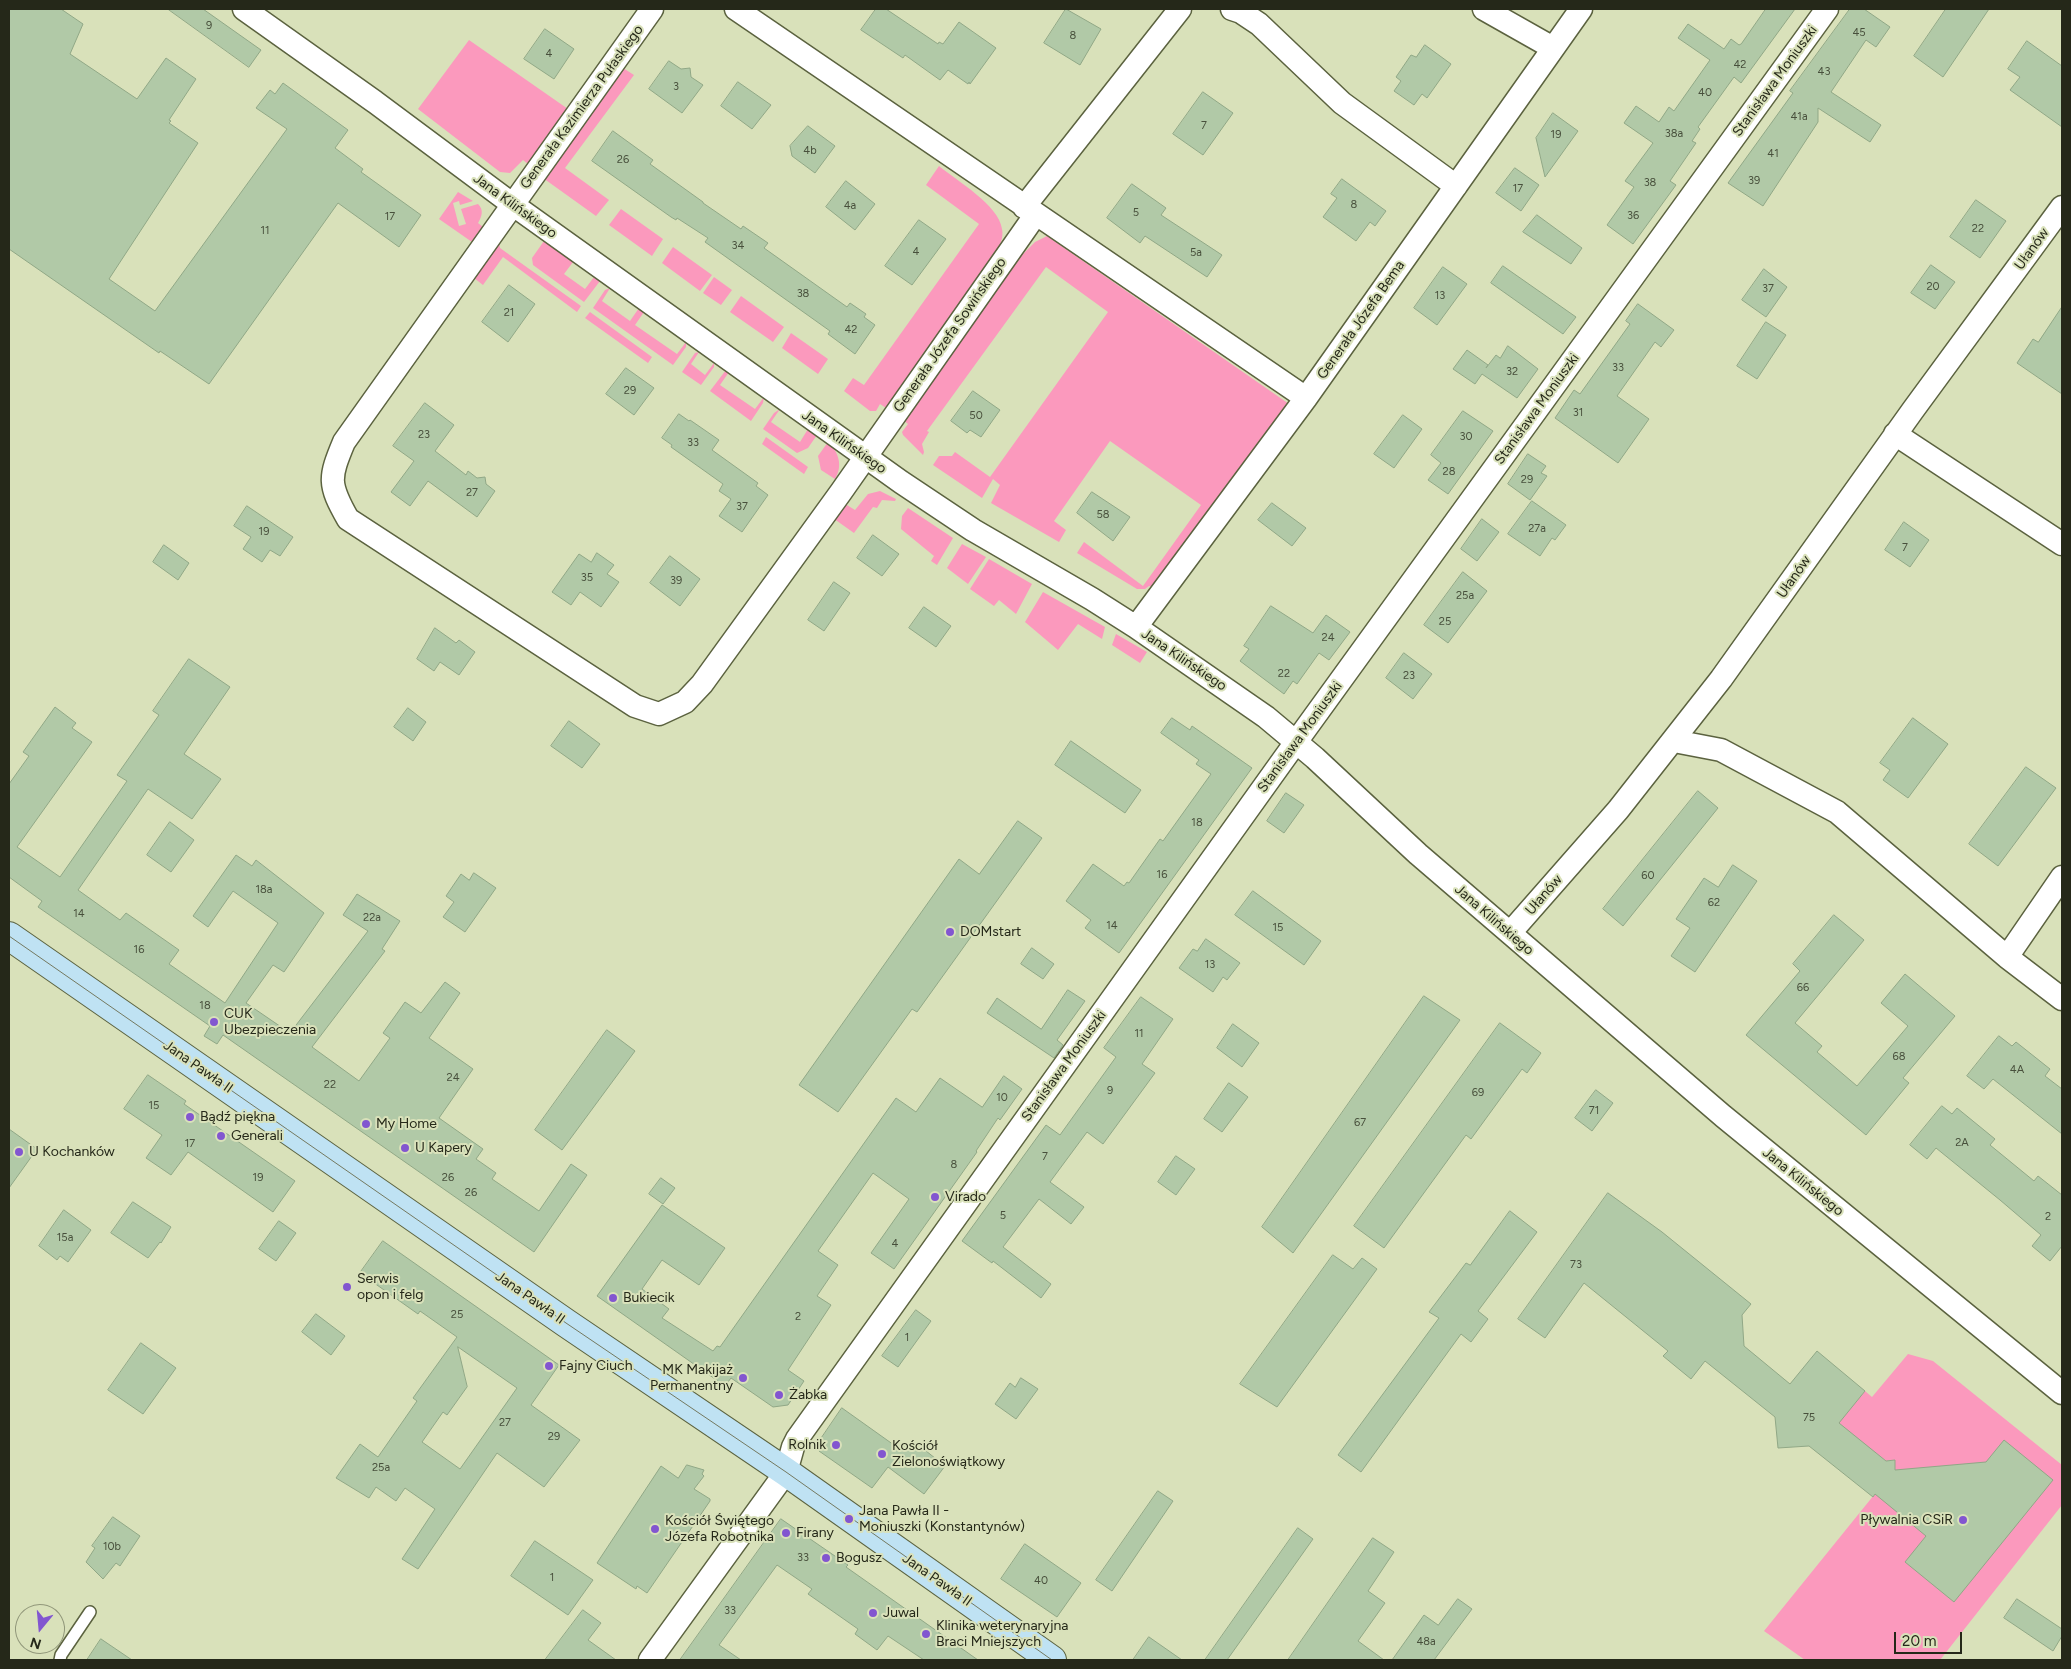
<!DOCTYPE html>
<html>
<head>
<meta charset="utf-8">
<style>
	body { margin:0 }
	#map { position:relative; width:2071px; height:1669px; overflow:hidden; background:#d9e1ba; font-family:Figtree,sans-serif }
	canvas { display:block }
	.frame { position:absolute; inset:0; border:10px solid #252819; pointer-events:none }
	.north { position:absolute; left:15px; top:1604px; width:50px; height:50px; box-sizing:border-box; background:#d9e1ba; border:1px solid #91977a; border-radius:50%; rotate:197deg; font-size:14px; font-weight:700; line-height:20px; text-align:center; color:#252819 }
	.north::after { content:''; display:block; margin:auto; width:18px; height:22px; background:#8256d0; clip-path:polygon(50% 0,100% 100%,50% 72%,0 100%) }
	.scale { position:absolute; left:1894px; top:1632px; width:68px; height:22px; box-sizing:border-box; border:2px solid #252819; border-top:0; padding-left:6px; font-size:15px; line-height:18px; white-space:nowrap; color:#252819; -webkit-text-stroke:4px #d9e1ba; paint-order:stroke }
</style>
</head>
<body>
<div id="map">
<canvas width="2071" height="1669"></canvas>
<div class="frame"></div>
<div class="north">N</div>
<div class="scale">20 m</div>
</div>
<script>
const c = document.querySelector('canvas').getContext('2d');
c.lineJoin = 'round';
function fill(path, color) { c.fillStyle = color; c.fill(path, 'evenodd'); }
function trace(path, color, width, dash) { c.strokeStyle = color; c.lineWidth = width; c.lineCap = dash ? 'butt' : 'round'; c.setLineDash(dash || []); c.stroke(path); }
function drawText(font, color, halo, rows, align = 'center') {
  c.font = font + ' Figtree,sans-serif'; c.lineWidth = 4; c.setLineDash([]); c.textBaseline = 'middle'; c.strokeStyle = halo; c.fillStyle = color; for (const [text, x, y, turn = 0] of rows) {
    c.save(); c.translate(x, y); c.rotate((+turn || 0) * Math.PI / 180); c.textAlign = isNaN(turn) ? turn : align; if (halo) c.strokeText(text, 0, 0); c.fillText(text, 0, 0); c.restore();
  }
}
fill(new Path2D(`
	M469,40L568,109L528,164L523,160L510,173L500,172L418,109Z
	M623,68L634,75L565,168L609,200L596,216L543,178Z
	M939,166C957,181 999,205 1002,229C1004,238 999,247 996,255L886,408L880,404L876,411H870L844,391L853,378L864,385L979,224L926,185Z
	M458,192L473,201L460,205L459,201L453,203L459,226L466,224L461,209L478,204C484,210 482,216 478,223L483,227L472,242L439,219Z
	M621,209L663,239L652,256L609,225Z
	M1047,236L1289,404L1154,587L1149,586L1145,589H1137L1077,553L1084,542L1143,586L1201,505L1110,441L1054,521L1066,530L1059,542L991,503L1000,485L993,479L982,498L933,465L939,456H952L955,452L990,477L1108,312L1046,267L927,431L929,432L922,444L924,452L923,455L903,435L902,432L908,424L903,420L1023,254L1035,242Z
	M544,241L573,262L564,274L585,289L594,277L600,281L584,302L533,265L532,258Z
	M499,243L500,248L581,306L577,312L503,257L483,285L474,278Z
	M673,247L712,275L700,291L662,263Z
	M714,277L732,290L721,305L703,293Z
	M610,288L602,301L630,321L639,308L644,312L635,325L677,354L686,342V347L673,365L593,308L605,290Z
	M741,296L784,327L773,342L730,312Z
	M590,312L652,357L648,363L585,318Z
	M791,333L828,359L818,374L782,348Z
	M699,352L691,364L705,375L714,363V367L701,385L682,372L695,353Z
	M726,370L729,372L720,385L755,409L764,397L763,403L751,421L710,391Z
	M780,409L771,422L800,442L808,429L817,435L808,448L797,453L763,429L774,413Z
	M766,437L808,467L804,474L762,444Z
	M828,442C839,452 843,466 835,479L821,470L818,456Z
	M880,491L896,499L895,501L882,500L877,508L873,507L854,533L830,516L842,502L855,510L868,494Z
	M908,508L953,538L937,565L931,561L934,556L901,529L902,516Z
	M962,544L986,557L968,584L947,568Z
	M989,559L1032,584L1016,614L999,600L994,606L970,589Z
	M1043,592L1105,627L1102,639L1078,624L1058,650L1025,622Z
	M1116,634L1147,652L1140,663L1112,645Z
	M1908,1354L1933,1361L2062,1465V1505L1940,1660H1805L1764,1631L1895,1469L1894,1460L1886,1461L1838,1427V1419H1841L1865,1391L1872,1397Z`), '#fb99bd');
const building = new Path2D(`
	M9,9H61L83,24L70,54L137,99L166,58L196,79L169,120L171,121L169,123L198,143L109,279L155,311L287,129L256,108L270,90L275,94L283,83L348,130L335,148L363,169L361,172L421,215L399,247L338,203L209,384L160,351L159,353L9,249Z
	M168,9H203L261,50L249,67Z
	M876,9H886L938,44L939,42L943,44L959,22L996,48L970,84L969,82L968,84L948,70L940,80L905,55L903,58L861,30Z
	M1066,9L1101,29L1080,65L1044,43Z
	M1766,9H1795L1741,83L1734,77L1698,127L1700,129L1692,141L1696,143L1670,181L1676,185L1633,244L1607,225L1634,187L1625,181L1653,143L1624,123L1636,106L1659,122L1669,107L1674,111L1710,60L1678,38L1688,24L1724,49L1731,39L1739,45L1741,44Z
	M1850,9H1864L1890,27L1876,47L1866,40L1831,92L1881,125L1870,142L1818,108V122L1763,206L1728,183L1793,93L1790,91Z
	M1946,9H1989L1943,77L1914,56Z
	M545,29L574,49L554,79L524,59Z
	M2027,41L2062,66V127L2010,90L2020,77L2008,69Z
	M1425,45L1451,64L1427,98L1422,94L1414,105L1394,91L1401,81L1396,77L1411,55L1416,57Z
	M669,61L681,69L690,68L691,77L703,85L682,113L649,89Z
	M738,82L771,105L752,129L721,106Z
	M1203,92L1233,113L1203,155L1173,134Z
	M1553,113L1578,131L1545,177L1536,138Z
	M808,126L835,146L815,173L792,156L790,146Z
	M613,131L653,160L650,164L703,202V203L741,229L743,226L768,243L764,248L847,307L850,303L866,314L864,317L875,325L855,354L828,334L830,331L705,242L708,238L677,218L676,220L671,217L592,161Z
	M1515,168L1539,185L1521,211L1496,193Z
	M1342,179L1386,211L1375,226L1370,222L1356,241L1323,217L1337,198L1331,194Z
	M846,181L875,204L855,230L826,207Z
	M1132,184L1166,208L1161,215L1222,255L1207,277L1145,236L1140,243L1107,218Z
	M1976,200L2006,221L1980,258L1950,237Z
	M1537,215L1582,248L1571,264L1523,232Z
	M919,220L946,239L912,285L885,266Z
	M1931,265L1955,282L1935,309L1911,293Z
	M1503,266L1576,317L1563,334L1491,283Z
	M1443,267L1467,284L1437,325L1414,308Z
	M1764,269L1787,287L1766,317L1742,300Z
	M509,285L535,304L508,342L482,322Z
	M1638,304L1674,330L1661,347L1655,342L1617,396L1649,419L1618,463L1555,418L1574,390L1580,394L1630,324L1626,321Z
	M2062,307V394L2017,363L2033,339L2038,342Z
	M1766,322L1786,335L1757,379L1737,366Z
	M1508,346L1538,369L1517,398L1482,374L1475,384L1453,369L1467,350L1488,365L1486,368L1496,355L1500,358Z
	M626,368L654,388L634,415L606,394Z
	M973,391L1000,410L981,437L970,430L967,433L951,421Z
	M425,403L454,425L435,451L466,475L468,471L477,478L485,477L486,484L495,491L477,517L428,481L410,506L391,492L414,461L393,446Z
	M1463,411L1493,431L1448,494L1428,480L1441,463L1431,455Z
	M679,414L689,421L690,420L719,440L712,450L758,483L756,486L768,495L742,532L719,516L731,499L719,491L723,484L671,447L672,445L662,438Z
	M1403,415L1422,429L1394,468L1374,454Z
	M1528,454L1546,466L1541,473L1547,476L1530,500L1508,484Z
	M1092,492L1130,517L1113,541L1077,513Z
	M1532,501L1566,525L1555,540L1552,538L1540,556L1508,534Z
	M1272,503L1306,528L1292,546L1258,520Z
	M247,506L293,537L280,556L270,550L262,562L243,549L251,537L234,526Z
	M1482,519L1499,532L1477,561L1461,549Z
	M1904,522L1929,540L1910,567L1885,550Z
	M873,535L899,554L882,576L857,558Z
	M164,545L189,563L178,580L153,562Z
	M597,553L614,565L607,574L619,582L601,607L580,592L571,605L552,592L579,554L591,562Z
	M670,556L700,579L680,606L650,583Z
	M1463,572L1487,591L1448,643L1424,625Z
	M834,582L850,593L824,631L808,620Z
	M1271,606L1313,633L1326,615L1350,632L1329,660L1319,653L1297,684L1293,681L1284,694L1240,661L1249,649L1244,646Z
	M924,607L951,626L936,647L909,628Z
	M435,628L456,643L459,640L475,652L459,675L440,662L434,671L417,659Z
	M1404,653L1432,674L1413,699L1386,678Z
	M189,659L230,687L184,754L221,779L192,819L148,789L78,890L120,920L126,913L179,950L169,964L225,1003L278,923L233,891L208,927L193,916L236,855L252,866L256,860L324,913L284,972L273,965L246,1003L290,1033L368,931L343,915L357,894L400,921L382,949L385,951L312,1047L359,1081L390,1038L383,1033L405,1002L421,1013L445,982L460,993L429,1038L473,1069L439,1118L483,1149L476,1159L496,1173L492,1179L539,1211L571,1164L587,1175L534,1252L223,1035L217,1044L204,1036L210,1026L38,907L42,901L9,877V784L29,756L23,752L55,707L76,723L72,728L92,742L17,847L60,877L127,781L117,775L159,715L153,711Z
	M408,708L426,722L413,741L394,727Z
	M1172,718L1190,730L1192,726L1252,768L1119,953L1085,928L1091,920L1066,901L1093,864L1124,886L1127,882L1129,883L1160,839L1163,841L1211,774L1196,764L1199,760L1161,733Z
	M1913,718L1948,744L1908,798L1883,780L1890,770L1880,763Z
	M569,721L600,744L582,768L551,746Z
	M1071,741L1141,790L1125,813L1055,765Z
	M2026,767L2056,788L1998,866L1969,844Z
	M1698,791L1718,808L1623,926L1603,909Z
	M1286,793L1304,805L1284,833L1267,821Z
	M1018,821L1042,838L917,1012L912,1009L838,1112L799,1085L959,859L979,874Z
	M170,822L194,840L171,872L147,855Z
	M1733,865L1757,881L1695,972L1671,956L1690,928L1676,919L1704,878L1718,887Z
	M474,873L496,888L465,932L443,917L454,902L446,896L461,874L469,880Z
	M1253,891L1321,941L1304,965L1235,915Z
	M1834,915L1864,940L1795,1023L1822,1046L1817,1052L1857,1086L1908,1026L1881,1003L1905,974L1955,1016L1903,1078L1909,1083L1866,1135L1746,1035L1800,971L1793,964Z
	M1206,939L1240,963L1227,980L1223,977L1213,992L1179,968L1193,949L1197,951Z
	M1032,948L1054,964L1043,979L1021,964Z
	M1068,990L1085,1001L1057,1040L1063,1045L1054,1058L987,1013L997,998L1041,1029Z
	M1424,996L1460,1020L1293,1253L1262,1227Z
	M1141,997L1173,1019L1142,1064L1155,1073L1103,1144L1087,1132L1050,1182L1084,1207L1071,1224L1039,1199L1003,1247L1051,1284L1041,1298L993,1261L992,1263L962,1241L1046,1125L1060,1135L1116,1057L1104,1048Z
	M1500,1023L1541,1053L1527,1073L1522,1069L1471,1139L1466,1135L1384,1248L1354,1226Z
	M1233,1024L1259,1043L1242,1067L1217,1048Z
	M607,1030L635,1051L562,1150L535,1130Z
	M1999,1036L2012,1046L2016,1042L2050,1069L2045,1076L2062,1089V1134L1993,1079L1984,1089L1967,1076Z
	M148,1075L186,1101L184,1104L295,1181L273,1212L188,1152L171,1175L146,1158L162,1135L124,1109Z
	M1004,1076L1022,1089L1000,1120L998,1118L976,1151L977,1152L894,1269L871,1253L909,1199L873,1173L818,1251L838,1265L817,1296L831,1305L788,1370L804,1381L788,1405L773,1407L731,1378L725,1386L597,1296L662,1205L725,1248L699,1285L662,1260L642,1289L669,1309L662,1318L713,1351L717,1346L720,1347L896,1098L916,1112L940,1078L982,1107Z
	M1229,1083L1248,1097L1222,1132L1204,1119Z
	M1596,1090L1613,1103L1592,1131L1575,1118Z
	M1942,1106L1952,1114L1957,1108L1995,1139L1990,1145L2034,1181L2038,1176L2062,1195V1246L2050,1261L2032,1246L2041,1235L2000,1200L1936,1148L1927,1159L1910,1145Z
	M9,1129L37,1149L9,1188Z
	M1176,1156L1195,1169L1176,1195L1158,1182Z
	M661,1178L675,1188L663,1204L649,1194Z
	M1608,1193L1662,1232L1751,1304L1742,1315L1744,1346L1790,1384L1817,1351L1865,1391L1839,1423L1886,1461L1895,1460V1470L1986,1462L2004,1440L2053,1480L1954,1602L1905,1562L1926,1536L1875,1494L1873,1497L1809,1446L1778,1448L1775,1417L1705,1361L1691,1379L1663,1356L1668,1351L1584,1283L1545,1338L1518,1319Z
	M133,1202L171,1227L161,1243L160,1242L148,1258L111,1233Z
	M64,1210L91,1230L68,1262L60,1256L57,1260L39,1246Z
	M1510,1211L1537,1232L1478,1311L1488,1319L1471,1342L1461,1334L1361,1472L1338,1455L1439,1318L1429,1312L1466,1263L1470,1265Z
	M279,1221L296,1233L276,1261L259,1249Z
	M383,1241L559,1365L531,1405L580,1440L544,1487L497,1453L418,1569L402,1559L435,1509L405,1488L396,1501L376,1487L369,1498L336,1478L360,1444L378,1457L417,1401L413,1398L457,1337L420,1311L418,1314L360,1273ZM458,1347L517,1388L460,1469L422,1442L443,1412L447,1415L467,1387Z
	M1333,1255L1353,1269L1362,1258L1377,1269L1277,1407L1240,1384Z
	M916,1310L931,1321L898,1367L882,1356Z
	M316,1314L345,1336L331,1355L302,1332Z
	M141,1343L176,1368L143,1414L108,1390Z
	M1021,1378L1038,1389L1016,1419L995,1404L1010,1383L1015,1387Z
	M842,1408L901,1450L906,1443L917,1451L921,1447L945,1466L924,1494L888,1467L872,1488L819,1451L818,1443Z
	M687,1465L704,1470L702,1474L704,1476L694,1489L710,1499V1501L647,1593L637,1586L636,1589L597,1563L661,1466L678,1478Z
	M1158,1491L1173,1501L1112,1591L1096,1580Z
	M113,1517L140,1536L120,1566L116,1563L103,1579L86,1562L95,1548L92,1546Z
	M781,1519L848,1565L846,1567L978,1660H924L888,1636L877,1650L855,1634L858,1629L808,1594L812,1589L777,1565L719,1645L741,1660H680Z
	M1298,1528L1313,1539L1227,1660H1205Z
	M1373,1538L1394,1552L1368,1591L1385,1603L1358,1641L1384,1660H1288Z
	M535,1541L593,1580L568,1615L511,1576Z
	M1025,1544L1081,1583L1057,1617L1001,1579Z
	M1458,1599L1472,1609L1434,1660H1392L1424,1615L1438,1625Z
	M2017,1599L2062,1629V1636L2053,1651L2004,1618Z
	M583,1610L601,1623L588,1640L616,1660H545Z
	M1149,1637L1182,1660H1133Z
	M101,1639L132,1660H87Z`);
fill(building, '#b1c9a7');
trace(building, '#90a786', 1);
const service = new Path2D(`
	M60,1660L61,1655L90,1612`);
const minor = new Path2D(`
	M244,9L375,102L512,204L901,482L973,530L1092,599L1136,627L1266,717L1315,758L1418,854L1723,1116L2062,1393
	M652,9L344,442C329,478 328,484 348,519L635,706L659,714L685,702L702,684L841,492L1036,214
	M736,9L1306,398
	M1232,9L1241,12L1259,24L1342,103L1456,186
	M1484,9L1553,48
	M1024,207L1180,9
	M1895,434L2062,544
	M1136,627L1306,398L1581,9
	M1674,741L1721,750L1837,812L2007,957
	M2062,877L2007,957L2062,999
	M1510,933L1618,810L1721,679L1913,410L2062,207
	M650,1660L786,1472L793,1447L797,1439L1296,742L1827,9`);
const secondary = new Path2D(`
	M9,936L566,1323L786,1472L1052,1660`);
trace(service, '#5b623f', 14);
trace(minor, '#5b623f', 25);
trace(secondary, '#5b623f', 30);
trace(service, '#fff', 11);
trace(minor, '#fff', 22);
trace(secondary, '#bfe2f3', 28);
trace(new Path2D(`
	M9,936L566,1323L786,1472L1052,1660`), '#747960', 1);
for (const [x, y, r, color] of [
	[950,932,5,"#8256d0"],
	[214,1022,5,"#8256d0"],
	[190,1117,5,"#8256d0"],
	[366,1124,5,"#8256d0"],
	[221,1136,5,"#8256d0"],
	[405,1148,5,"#8256d0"],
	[19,1152,5,"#8256d0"],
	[935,1197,5,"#8256d0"],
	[347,1287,5,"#8256d0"],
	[613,1298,5,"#8256d0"],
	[549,1366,5,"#8256d0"],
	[743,1378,5,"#8256d0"],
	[779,1395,5,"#8256d0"],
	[836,1445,5,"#8256d0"],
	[882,1454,5,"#8256d0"],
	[849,1519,5,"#8256d0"],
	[1963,1520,5,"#8256d0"],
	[655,1529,5,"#8256d0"],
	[786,1533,5,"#8256d0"],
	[826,1558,5,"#8256d0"],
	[873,1613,5,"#8256d0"],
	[926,1634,5,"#8256d0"]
]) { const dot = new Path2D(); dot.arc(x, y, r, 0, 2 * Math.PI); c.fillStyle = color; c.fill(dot); trace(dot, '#d9e1ba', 2); }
drawText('11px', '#48503c', null, [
	["9",209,26],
	["45",1859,33],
	["8",1073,36],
	["4",549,54],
	["42",1740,65],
	["43",1824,72],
	["3",676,87],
	["40",1705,93],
	["41a",1799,117],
	["7",1204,126],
	["38a",1674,134],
	["19",1556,135],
	["4b",810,151],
	["41",1773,154],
	["26",623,160],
	["39",1754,181],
	["38",1650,183],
	["17",1518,189],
	["8",1354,205],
	["4a",850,206],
	["5",1136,213],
	["36",1633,216],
	["17",390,217],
	["22",1978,229],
	["11",265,231],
	["34",738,246],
	["4",916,252],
	["5a",1196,253],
	["20",1933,287],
	["37",1768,289],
	["38",803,294],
	["13",1440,296],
	["21",509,313],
	["42",851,330],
	["33",1618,368],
	["32",1512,372],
	["29",630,391],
	["31",1578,413],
	["50",976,416],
	["23",424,435],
	["30",1466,437],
	["33",693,443],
	["28",1449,472],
	["29",1527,480],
	["27",472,493],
	["37",742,507],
	["58",1103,515],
	["27a",1537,529],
	["19",264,532],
	["7",1905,548],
	["35",587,578],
	["39",676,581],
	["25a",1465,596],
	["25",1445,622],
	["24",1328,638],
	["22",1284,674],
	["23",1409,676],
	["18",1197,823],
	["16",1162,875],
	["60",1648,876],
	["18a",264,890],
	["62",1714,903],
	["14",79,914],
	["22a",372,918],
	["14",1112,926],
	["15",1278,928],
	["16",139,950],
	["13",1210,965],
	["66",1803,988],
	["18",205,1006],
	["11",1139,1034],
	["68",1899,1057],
	["4A",2017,1070],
	["24",453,1078],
	["22",330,1085],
	["9",1110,1091],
	["69",1478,1093],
	["10",1002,1098],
	["15",154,1106],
	["71",1594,1111],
	["67",1360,1123],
	["2A",1962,1143],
	["17",190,1144],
	["7",1045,1157],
	["8",954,1165],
	["19",258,1178],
	["26",448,1178],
	["26",471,1193],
	["5",1003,1216],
	["2",2048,1217],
	["15a",65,1238],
	["4",895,1244],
	["73",1576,1265],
	["25",457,1315],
	["2",798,1317],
	["1",907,1338],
	["75",1809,1418],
	["27",505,1423],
	["29",554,1437],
	["25a",381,1468],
	["10b",112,1547],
	["33",803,1558],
	["1",552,1578],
	["40",1041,1581],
	["33",730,1611],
	["48a",1426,1642]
]);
drawText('14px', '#252819', '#d9e1ba', [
	["Stanisława Moniuszki",1775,81,-54],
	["Generała Kazimierza Pułaskiego",582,107,-54],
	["Jana Kilińskiego",515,206,36],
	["Ułanów",2032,249,-54],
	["Generała Józefa Bema",1361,320,-55],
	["Generała Józefa Sowińskiego",950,335,-55],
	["Stanisława Moniuszki",1537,409,-54],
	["Jana Kilińskiego",844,442,35],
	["Ułanów",1794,577,-55],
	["Jana Kilińskiego",1184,660,34],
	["Stanisława Moniuszki",1300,737,-54],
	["Ułanów",1544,895,-49],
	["Jana Kilińskiego",1494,920,41],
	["Stanisława Moniuszki",1064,1066,-54],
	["Jana Pawła II",198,1067,35],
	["Jana Kilińskiego",1803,1182,39],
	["Jana Pawła II",530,1298,35],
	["Jana Pawła II",937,1580,35]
]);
drawText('14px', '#252819', '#d9e1ba', [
	["DOMstart",960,932],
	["CUK",224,1014],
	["Ubezpieczenia",224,1030],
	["Bądź piękna",200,1117],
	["My Home",376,1124],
	["Generali",231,1136],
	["U Kapery",415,1148],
	["U Kochanków",29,1152],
	["Virado",945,1197],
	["Serwis",357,1279],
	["opon i felg",357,1295],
	["Bukiecik",623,1298],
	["Fajny Ciuch",559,1366],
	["MK Makijaż",733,1370,"right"],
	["Permanentny",733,1386,"right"],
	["Żabka",789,1395],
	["Rolnik",826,1445,"right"],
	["Kościół",892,1446],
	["Zielonoświątkowy",892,1462],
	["Jana Pawła II -",859,1511],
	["Moniuszki (Konstantynów)",859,1527],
	["Pływalnia CSiR",1953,1520,"right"],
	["Kościół Świętego",665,1521],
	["Józefa Robotnika",665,1537],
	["Firany",796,1533],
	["Bogusz",836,1558],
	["Juwal",883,1613],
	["Klinika weterynaryjna",936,1626],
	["Braci Mniejszych",936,1642]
], 'left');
</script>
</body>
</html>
